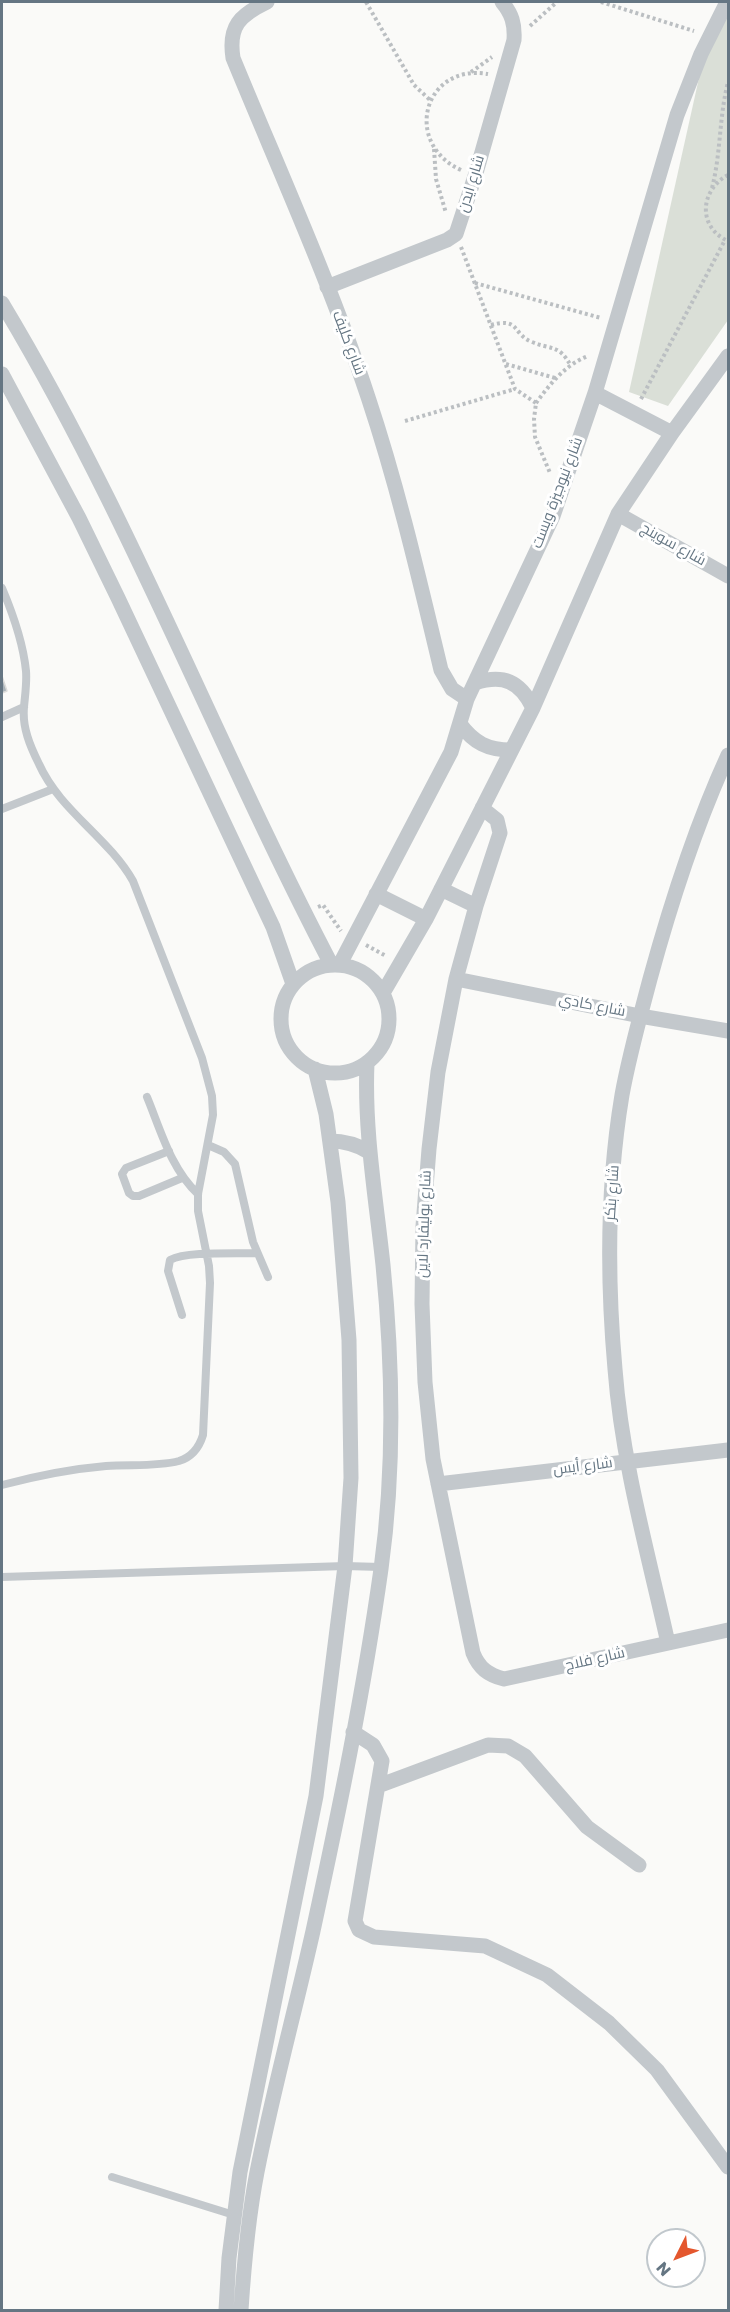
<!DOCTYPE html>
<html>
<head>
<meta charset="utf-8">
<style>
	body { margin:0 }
	#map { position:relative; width:730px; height:2312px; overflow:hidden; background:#fafaf8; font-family:Poppins,sans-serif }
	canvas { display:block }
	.frame { position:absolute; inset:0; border:3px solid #657683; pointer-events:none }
	.north { position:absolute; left:646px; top:2228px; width:60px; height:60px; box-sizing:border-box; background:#fff; border:2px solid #c1c8cd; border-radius:50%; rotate:228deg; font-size:16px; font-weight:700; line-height:24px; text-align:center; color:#657683 }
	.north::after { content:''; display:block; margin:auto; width:21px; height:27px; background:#e4572e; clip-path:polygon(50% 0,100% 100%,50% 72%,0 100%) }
</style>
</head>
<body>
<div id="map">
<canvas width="730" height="2312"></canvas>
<div class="frame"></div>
<div class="north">N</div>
</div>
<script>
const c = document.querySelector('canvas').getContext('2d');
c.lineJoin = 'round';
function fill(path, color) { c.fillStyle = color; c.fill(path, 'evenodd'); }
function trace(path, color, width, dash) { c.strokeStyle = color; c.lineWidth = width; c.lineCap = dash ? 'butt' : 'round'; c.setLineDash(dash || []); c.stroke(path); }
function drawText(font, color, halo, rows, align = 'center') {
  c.font = font + ' Poppins,Cairo,sans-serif'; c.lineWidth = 6; c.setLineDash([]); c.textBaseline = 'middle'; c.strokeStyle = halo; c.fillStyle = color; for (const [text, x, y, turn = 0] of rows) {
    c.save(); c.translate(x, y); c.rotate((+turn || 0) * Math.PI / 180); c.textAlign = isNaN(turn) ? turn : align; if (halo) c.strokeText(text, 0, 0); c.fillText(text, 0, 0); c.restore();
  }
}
fill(new Path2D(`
	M728,2V320L668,406L629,392L711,24Z`), '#dadfd7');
const building = new Path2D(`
	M2,676L7,691L2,693Z`);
fill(building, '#aab3b9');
trace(building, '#dcdcda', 1.5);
trace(new Path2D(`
	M366,2L414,85L430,100
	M601,2L694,31
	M530,26L557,2
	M471,72L492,57
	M434,149L436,179L446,213
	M461,170C402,143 424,63 488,74
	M728,175C700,190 697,227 728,241
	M712,188C721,153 719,117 728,82
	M461,247L515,389L536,403L534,419L535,437L550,473
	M475,283L601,318
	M491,325C520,317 512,334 532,342C551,350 559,344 571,366
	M506,364L555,378
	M641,399L725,240
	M536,403C550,384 565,365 588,356
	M405,421L515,389
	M318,907L323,905L341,931
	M366,945L386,956`), '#bbbfc2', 4, [3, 3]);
trace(new Path2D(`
	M2,588C13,614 23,641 26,671C27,683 25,695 24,707C22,727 30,746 39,764C60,811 108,837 133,881L202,1058L212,1096L213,1115L198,1194V1211L209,1266L210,1283L203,1435C199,1448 192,1457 179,1461C156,1467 129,1464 106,1466C71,1469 36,1476 2,1485
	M2,717L24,707
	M2,809L53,789
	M147,1097C161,1131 171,1169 198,1194
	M208,1145L224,1152L235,1164L253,1242L268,1277
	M169,1151L126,1168L122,1174L129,1193L133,1196H139L182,1178
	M182,1315L168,1271L170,1260C187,1251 236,1254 256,1253
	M2,1577L345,1566L381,1567
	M112,2177L234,2215`), '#c3c8cc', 8);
trace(new Path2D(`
	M267,2C240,15 228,26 233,58C279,170 330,282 368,397C398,487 419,578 441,670L452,689L467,699
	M327,287L447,240L456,234L476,173L514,40C515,24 512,14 502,2
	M2,303C129,514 217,746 331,964
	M2,374L79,518L118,598L273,927L293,984
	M595,393L672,433
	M618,514L728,576
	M475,683C503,674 520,681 533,708
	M460,724C474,743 488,750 511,750
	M482,808L497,820L500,833L476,906L456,979L438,1072L429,1149L423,1226L422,1304L425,1382L433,1459L473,1653C479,1668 488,1675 504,1679L728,1630
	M441,889L476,906
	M376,894L426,919
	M340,964L451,752L467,699L553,516L595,393L677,115L701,54L727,2
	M281 1019a54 54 0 1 1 108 0a54 54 0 1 1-108 0Z
	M456,979L640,1016L728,1031
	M383,993L426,919L533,708L618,514L672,433L728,356
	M330,1141C345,1141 356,1144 369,1152
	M438,1484L728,1450
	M668,1643C648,1553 622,1462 615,1369C607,1279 607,1185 622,1095C629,1056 640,1017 650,979C671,902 695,827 728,755
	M353,1732L373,1745L382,1761L355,1921L359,1930L374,1937L485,1946L547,1975L609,2023L657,2070L728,2167
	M378,1786L488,1745L508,1746L525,1756L587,1827L639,1865
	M226,2310L229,2258L240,2172L316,1796L345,1566L351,1478L349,1340L338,1202L326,1114L315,1069
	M241,2310C244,2264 248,2218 257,2172C273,2091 295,2011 313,1931C339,1811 364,1690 381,1569C395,1468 393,1366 383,1265C376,1198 364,1131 367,1063`), '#c3c8cc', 15);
drawText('15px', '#657683', '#fff', [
	["شارع ايدن",472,184,-73],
	["شارع كليف",348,343,69],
	["شارع نيوجيزة ويست",558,493,-69],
	["شارع سوينج",673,545,29],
	["شارع كادي",592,1006,11],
	["شارع بنكر",613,1193,-86],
	["شارع بوليفارد لاين",425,1224,-88],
	["شارع أيس",583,1467,-7],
	["شارع فلاج",595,1660,-13]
]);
</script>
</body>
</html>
